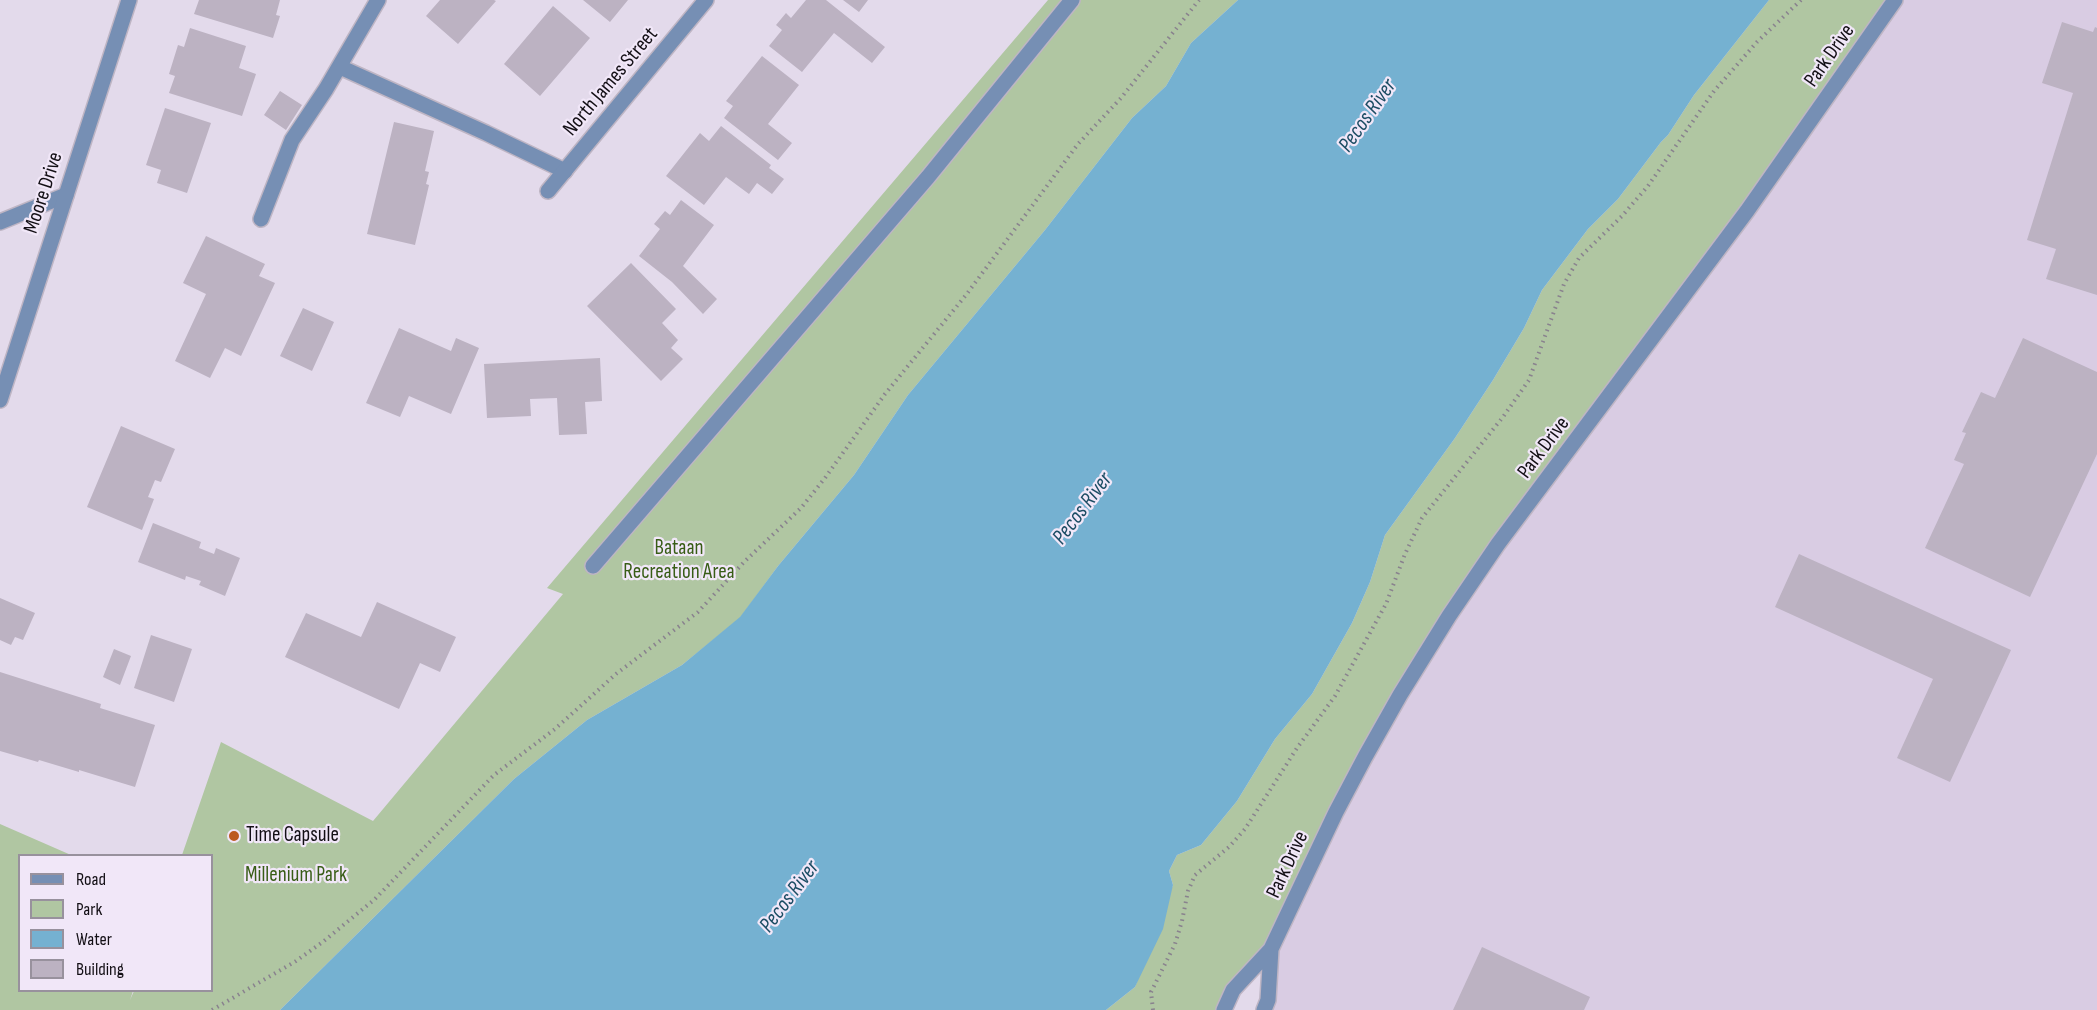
<!DOCTYPE html>
<html>
<head>
<meta charset="utf-8">
<style>
	body { margin:0 }
	#map { position:relative; width:2097px; height:1010px; overflow:hidden; background:#e3daeb; font-family:"Sofia Sans Condensed",sans-serif }
	canvas { display:block }
	.legend { position:absolute; left:18px; top:854px; width:195px; height:138px; box-sizing:border-box; background:#f1e7f8; border:2px solid #98919d; margin:0; padding:8px 10px; list-style:none; font-size:18px; color:#130f15 }
	.legend li { display:flex; align-items:center; gap:12px; height:30px }
	.legend b { width:30px; border:2px solid #98919d }
</style>
</head>
<body>
<div id="map">
<canvas width="2097" height="1010"></canvas>
<ul class="legend">
<li><b style="height:8px;background:#768fb4"></b>Road</li>
<li><b style="height:16px;background:#b0c6a2"></b>Park</li>
<li><b style="height:16px;background:#75b1d1"></b>Water</li>
<li><b style="height:16px;background:#bcb2c2"></b>Building</li>
</ul>
</div>
<script>
const c = document.querySelector('canvas').getContext('2d');
c.lineJoin = 'round';
function fill(path, color) { c.fillStyle = color; c.fill(path, 'evenodd'); }
function trace(path, color, width, dash) { c.strokeStyle = color; c.lineWidth = width; c.lineCap = dash ? 'butt' : 'round'; c.setLineDash(dash || []); c.stroke(path); }
function drawText(font, color, halo, rows, align = 'center') {
  c.font = font + ' "Sofia Sans Condensed",sans-serif'; c.lineWidth = 4.5; c.setLineDash([]); c.textBaseline = 'middle'; c.strokeStyle = halo; c.fillStyle = color; for (const [text, x, y, turn = 0] of rows) {
    c.save(); c.translate(x, y); c.rotate((+turn || 0) * Math.PI / 180); c.textAlign = isNaN(turn) ? turn : align; if (halo) c.strokeText(text, 0, 0); c.fillText(text, 0, 0); c.restore();
  }
}
fill(new Path2D(`
	M1895,0H2097V1010H1264L1271,949L1336,812L1449,616Z`), '#d9cce3');
fill(new Path2D(`
	M1048,0H1238L1191,43L1166,86L1132,118L1045,230L908,395L854,475L778,566L740,618L682,665L587,720L514,779L280,1010H0V824L71,855L20,856V990L133,991L130,1000L134,991L212,990V856L182,855L221,742L373,821L563,594L547,588Z
	M1769,0H1895L1498,544L1400,695L1271,949L1224,1010H1106L1135,987L1173,885L1169,871L1177,855L1201,845L1237,801L1275,739L1312,694L1352,623L1370,582L1385,535L1455,438L1493,380L1524,328L1542,290L1588,229L1618,199L1661,142L1668,135L1694,95Z`), '#b0c6a2');
fill(new Path2D(`
	M1238,0H1769L1694,95L1668,135L1661,142L1618,199L1588,229L1542,290L1524,328L1493,380L1455,438L1385,535L1370,582L1352,623L1312,694L1275,739L1237,801L1201,845L1177,855L1169,871L1173,885L1163,929L1135,987L1106,1010H280L514,779L587,720L682,665L740,617L778,566L854,475L908,395L1045,230L1132,118L1166,86L1191,43Z`), '#75b1d1');
fill(new Path2D(`
	M199,0H280L276,15L280,16L273,38L194,14Z
	M440,0H494L496,1L458,44L426,16Z
	M583,0H628L610,22Z
	M806,0H826L885,47L872,63L834,33L802,72L769,46L782,30L776,25L786,13L791,18Z
	M843,0H868L859,12Z
	M553,6L590,38L540,96L504,64Z
	M2062,22L2093,32L2095,27L2097,28V295L2046,279L2056,249L2027,240L2073,93L2042,83Z
	M190,28L246,46L239,68L256,74L242,116L169,93L175,76L169,74L178,45L184,47Z
	M762,56L799,85L768,124L792,143L778,160L724,118L733,106L726,101Z
	M280,91L302,105L286,130L264,115Z
	M165,108L211,123L187,193L157,183L161,170L146,165Z
	M394,122L434,131L425,171L429,172L426,184L429,185L415,245L367,234Z
	M721,126L771,165L769,168L784,179L772,194L757,183L749,194L726,177L704,205L666,176L700,133L709,141Z
	M681,200L714,225L683,266L717,299L703,314L672,282L639,256L660,229L654,224L665,211L670,215Z
	M206,236L265,264L259,276L275,283L241,356L225,348L210,378L175,361L206,294L183,283Z
	M631,263L676,309L662,323L678,340L671,348L683,359L661,381L587,306Z
	M303,308L334,322L312,371L280,356Z
	M399,328L451,351L456,338L479,348L451,414L409,396L400,417L366,403Z
	M2023,338L2097,372V454L2030,597L1925,548L1964,464L1954,460L1966,433L1962,432L1981,392L1995,398Z
	M600,358L602,401L585,402L587,434L559,435L557,398L530,399L531,416L487,418L484,364Z
	M121,426L175,449L161,482L155,480L148,497L154,499L142,530L87,507Z
	M153,523L201,542L199,548L214,554L216,548L240,558L225,596L199,585L201,581L186,576L185,580L138,562Z
	M1799,554L2011,650L1950,782L1897,758L1933,679L1775,607Z
	M0,598L35,613L23,640L15,637L11,645L0,640Z
	M377,602L456,637L440,672L420,663L399,709L285,657L306,613L361,637Z
	M151,635L192,649L174,702L134,688Z
	M114,649L131,656L120,685L103,677Z
	M0,672L101,704L100,708L155,725L135,787L79,770V772L39,760L38,762L0,751Z
	M1482,947L1590,997L1584,1010H1453Z`), '#bcb2c2');
const lane = new Path2D(`
	M340,67L486,133L565,171
	M261,219L292,140L326,89L378,0
	M0,222L66,195`);
const street = new Path2D(`
	M548,191L706,0
	M0,400L129,0
	M593,566L928,177L1072,0
	M1224,1010L1233,990L1271,949L1336,812L1365,757L1400,695L1449,616L1498,544L1747,211L1895,0
	M1264,1010L1268,1000L1271,949`);
trace(lane, '#beb5c4', 18);
trace(street, '#beb5c4', 18);
trace(new Path2D(`
	M212,1010L296,961L324,941L375,899L494,775L555,729L616,674L698,612L744,562L801,508L825,478L885,394L966,295L1078,144L1121,98L1199,0
	M1153,1010L1151,992L1175,944L1182,921L1188,891L1195,875L1229,847L1245,829L1297,748L1335,696L1386,604L1405,554L1422,518L1503,417L1529,380L1564,284L1579,258L1622,216L1648,186L1714,91L1757,42L1801,0`), '#89828e', 4, [1.5, 4.5]);
trace(lane, '#768fb4', 15);
trace(street, '#768fb4', 15);
for (const [x, y, r, color] of [
	[234,836,6,"#bc591f"]
]) { const dot = new Path2D(); dot.arc(x, y, r, 0, 2 * Math.PI); c.fillStyle = color; c.fill(dot); trace(dot, '#f1e7f8', 2); }
drawText('21px', '#130f15', '#f1e7f8', [
	["Park Drive",1830,56,-55],
	["North James Street",611,82,-50],
	["Moore Drive",44,193,-72],
	["Park Drive",1544,448,-53],
	["Park Drive",1288,865,-65]
]);
drawText('21px', '#385d16', '#f1e7f8', [
	["Bataan",679,549],
	["Recreation Area",679,573],
	["Millenium Park",296,876]
]);
drawText('21px', '#130f15', '#f1e7f8', [
	["Time Capsule",246,836]
], 'left');
drawText('italic 22px', '#1c4d64', '#f1e7f8', [
	["Pecos River",1368,116,-55],
	["Pecos River",1083,509,-53],
	["Pecos River",790,897,-53]
]);
</script>
</body>
</html>
